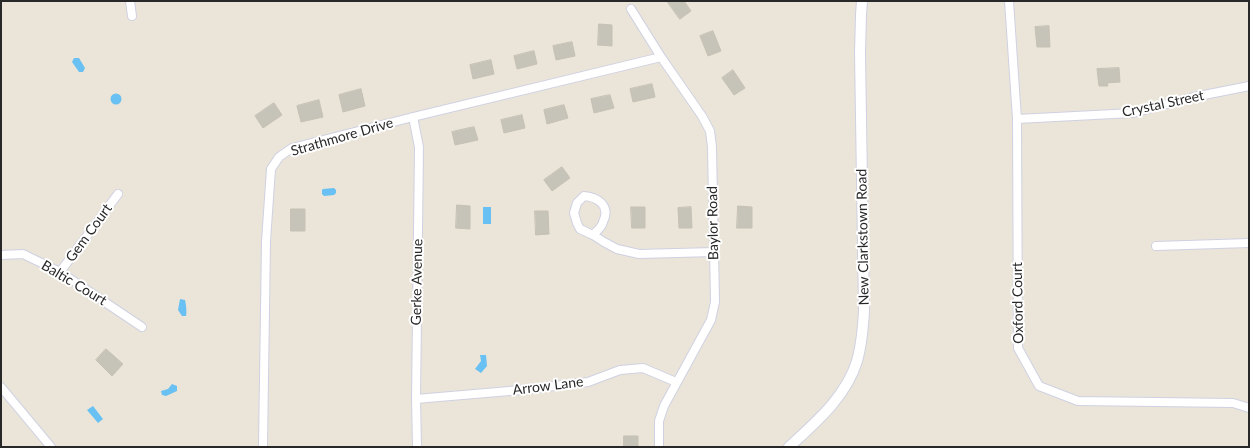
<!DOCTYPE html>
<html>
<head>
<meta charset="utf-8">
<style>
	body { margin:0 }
	#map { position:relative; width:1250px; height:448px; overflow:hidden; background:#ebe5d9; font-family:Lato,sans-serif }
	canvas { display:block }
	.frame { position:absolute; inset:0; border:2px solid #282828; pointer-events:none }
</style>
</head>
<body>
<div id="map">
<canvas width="1250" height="448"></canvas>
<div class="frame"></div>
</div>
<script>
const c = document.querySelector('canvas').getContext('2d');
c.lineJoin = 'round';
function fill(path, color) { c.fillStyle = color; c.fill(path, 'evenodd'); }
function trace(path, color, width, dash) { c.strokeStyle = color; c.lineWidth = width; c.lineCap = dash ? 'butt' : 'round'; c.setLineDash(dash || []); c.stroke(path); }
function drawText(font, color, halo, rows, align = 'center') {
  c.font = font + ' Lato,sans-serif'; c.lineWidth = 4; c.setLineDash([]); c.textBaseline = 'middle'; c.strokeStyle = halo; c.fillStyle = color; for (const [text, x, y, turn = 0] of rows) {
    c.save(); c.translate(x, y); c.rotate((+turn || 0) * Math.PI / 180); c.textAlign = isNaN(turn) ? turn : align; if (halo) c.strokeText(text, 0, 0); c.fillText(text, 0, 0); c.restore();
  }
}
fill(new Path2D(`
	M74,58H79L85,68L83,72H79L72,62Z
	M110.5 99a5.5 5.5 0 1 1 11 0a5.5 5.5 0 1 1-11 0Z
	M334,188L336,190V193L334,195L324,196L322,194V190L323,189Z
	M483,207H491V224H483Z
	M180,299L185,300C186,304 187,312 186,316H182L178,310Z
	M480,355H486L487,366L481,373L475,369L481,361Z
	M172,384L177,386V391L166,396L162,395L161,391L168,389Z
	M93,406L103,419L98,423L87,410Z`), '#68c1f2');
const building = new Path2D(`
	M667,1H684L691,11L680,19Z
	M599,24L612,25V46L598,45Z
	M1049,26L1050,47H1037L1035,27Z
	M713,31L721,51L708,56L700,36Z
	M572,42L575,56L556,60L553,46Z
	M534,51L537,64L517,69L514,56Z
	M491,60L494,74L473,79L470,65Z
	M1119,68L1120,82L1107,83L1108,86H1099L1097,69Z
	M733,70L745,88L734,95L722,78Z
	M652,84L655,97L633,102L630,89Z
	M361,89L365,106L343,112L339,95Z
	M610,95L614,108L594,113L591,99Z
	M319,100L323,117L301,122L297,106Z
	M274,103L282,115L263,128L255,116Z
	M564,105L568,118L547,124L544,110Z
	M522,115L525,128L504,133L501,120Z
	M474,127L478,140L455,145L452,132Z
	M562,167L570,178L552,191L544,180Z
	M457,205L470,206V229L456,228Z
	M738,206L752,207V228H737Z
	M631,207H645V228H632Z
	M691,207L692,228H679L678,208Z
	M291,209H305V231H291Z
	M535,211H548L549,234L536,235Z
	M106,349L123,364L112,376L96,360Z
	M624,436H638V447H624Z`);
fill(building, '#c6c3b8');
trace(building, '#c6c1b3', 1);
const minor = new Path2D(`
	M130,1L132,16
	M1009,1L1017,119L1018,348L1039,386L1078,401L1233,403L1249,408
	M631,9L661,57L702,116L710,131L712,147L715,302L711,320L664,406L659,421V447
	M413,117L419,147L416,399L417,447
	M1017,119L1133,113L1194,97L1249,86
	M593,235C597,231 602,227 603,222C611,206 598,197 584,196L577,203L574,213L577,223L580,229L593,235L604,242L617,249L639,254L714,252
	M1156,246L1249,243
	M1,255L23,254L60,272L142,327
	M60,272L118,194
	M1,387L51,447
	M416,399L521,390L588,382L620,370L643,368L676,382
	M263,447L266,241L271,169L279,157L292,148L413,117L661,57`);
const tertiary = new Path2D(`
	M789,447C816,422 846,397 857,361C862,344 863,328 864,311L860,53L861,15L862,1`);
trace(minor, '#cfd1e2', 10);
trace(tertiary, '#cfd1e2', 12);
trace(minor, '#fff', 8);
trace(tertiary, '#fff', 10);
drawText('14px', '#282828', '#fff', [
	["Crystal Street",1163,104,-12],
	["Strathmore Drive",342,137,-16],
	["Baylor Road",713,223,-91],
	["Gem Court",89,233,-54],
	["New Clarkstown Road",863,237,-91],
	["Gerke Avenue",417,282,-89],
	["Baltic Court",74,283,31],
	["Oxford Court",1018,303,-91],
	["Arrow Lane",548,386,-7]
]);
</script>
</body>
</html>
